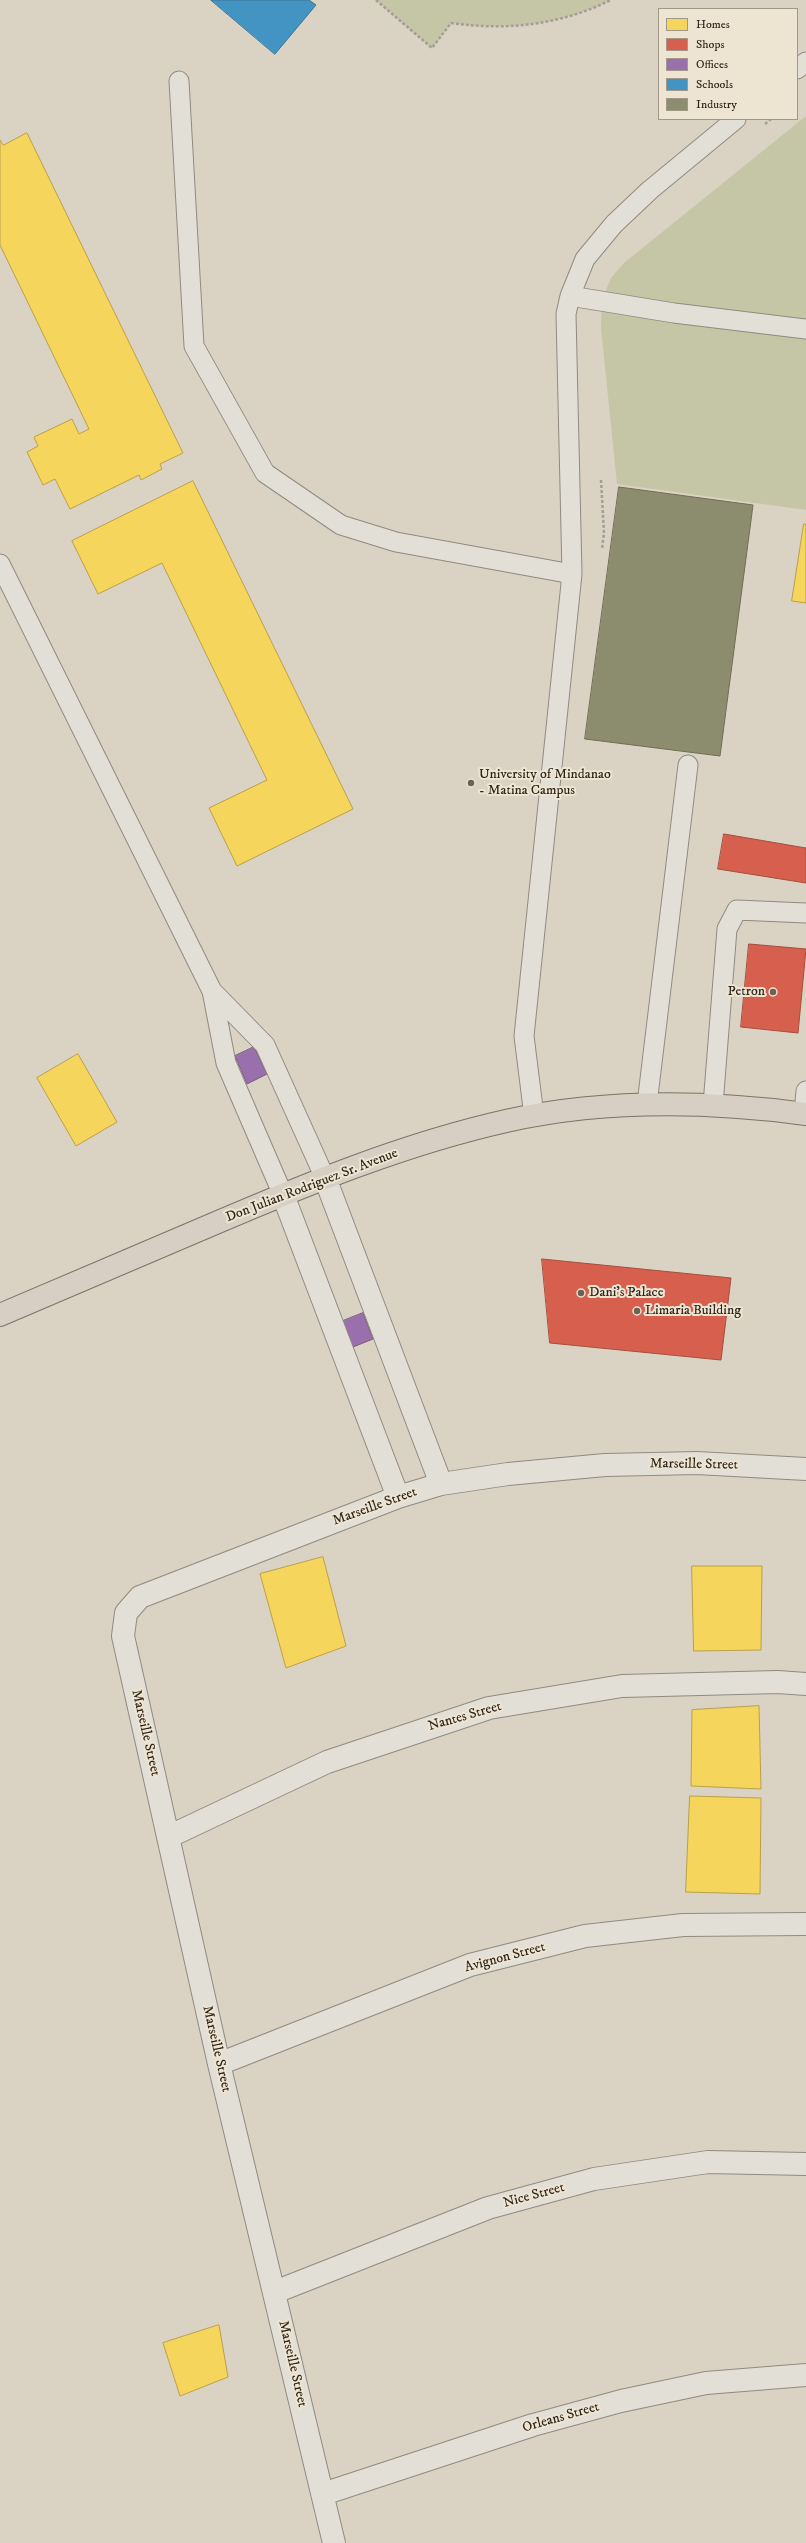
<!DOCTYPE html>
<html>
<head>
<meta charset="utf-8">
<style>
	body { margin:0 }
	#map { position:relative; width:806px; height:2543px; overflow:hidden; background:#dad2c3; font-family:"IM FELL DW Pica",serif }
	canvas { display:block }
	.legend { position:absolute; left:658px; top:8px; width:140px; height:112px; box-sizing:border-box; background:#ede4d2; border:1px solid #a19889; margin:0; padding:5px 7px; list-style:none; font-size:12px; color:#2f251c }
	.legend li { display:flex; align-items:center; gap:8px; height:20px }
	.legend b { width:20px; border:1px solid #a19889 }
</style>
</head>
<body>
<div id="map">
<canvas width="806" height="2543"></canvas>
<ul class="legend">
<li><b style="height:11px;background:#f6d55c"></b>Homes</li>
<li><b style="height:11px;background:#d6604d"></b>Shops</li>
<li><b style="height:11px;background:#9970ab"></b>Offices</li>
<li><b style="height:11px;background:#4393c3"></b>Schools</li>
<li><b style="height:11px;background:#8c8c6e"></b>Industry</li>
</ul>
</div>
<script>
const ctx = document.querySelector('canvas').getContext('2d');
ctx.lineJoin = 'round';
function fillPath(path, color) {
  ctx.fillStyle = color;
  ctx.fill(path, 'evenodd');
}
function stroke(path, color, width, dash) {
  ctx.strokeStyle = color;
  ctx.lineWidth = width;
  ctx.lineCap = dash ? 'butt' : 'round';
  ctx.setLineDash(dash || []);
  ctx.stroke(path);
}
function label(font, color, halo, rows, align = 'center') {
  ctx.font = font + ' "IM FELL DW Pica",serif';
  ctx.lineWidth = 4;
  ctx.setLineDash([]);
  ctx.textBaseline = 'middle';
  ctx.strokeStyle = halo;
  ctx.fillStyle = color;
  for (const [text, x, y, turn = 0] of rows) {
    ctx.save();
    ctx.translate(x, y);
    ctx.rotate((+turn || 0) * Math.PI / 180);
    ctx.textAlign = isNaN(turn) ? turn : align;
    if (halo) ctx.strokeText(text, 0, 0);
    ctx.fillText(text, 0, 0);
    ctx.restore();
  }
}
const green = new Path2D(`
	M 376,0 L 611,0 C 560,25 507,30 451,23 L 432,48 Z
	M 806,116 L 806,510 L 617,484 L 601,328 L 602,300 L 611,278 L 624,263 Z`);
const homes = new Path2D(`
	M 27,133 L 183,453 L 160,464 L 162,469 L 141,480 L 139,475 L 70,509 L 55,479 L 43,485 L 27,452 L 38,446 L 34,437 L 72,419 L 79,434 L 89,429 L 0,245 L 0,140 L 3,145 Z
	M 193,481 L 353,809 L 237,866 L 209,808 L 267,780 L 162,563 L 98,594 L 72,541 Z
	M 804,524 L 806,524 L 806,603 L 792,601 Z
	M 78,1054 L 117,1122 L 76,1146 L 37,1078 Z
	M 323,1557 L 346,1646 L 286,1668 L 260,1574 Z
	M 692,1566 L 762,1566 L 761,1650 L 694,1651 Z
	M 759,1706 L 761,1789 L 691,1786 L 692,1710 Z
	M 690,1796 L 761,1798 L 760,1894 L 686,1892 Z
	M 219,2325 L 228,2377 L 180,2396 L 163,2343 Z`);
const shops = new Path2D(`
	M 724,834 L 806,848 L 806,883 L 718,869 Z
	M 749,944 L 806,949 L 798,1033 L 741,1027 Z
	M 542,1259 L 731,1278 L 721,1360 L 550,1343 Z`);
const offices = new Path2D(`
	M 254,1047 L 267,1074 L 247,1084 L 235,1056 Z
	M 363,1313 L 373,1339 L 353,1347 L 343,1321 Z`);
const schools = new Path2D(`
	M 211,0 L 309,0 L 316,5 L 275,54 Z`);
const industry = new Path2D(`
	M 619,487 L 753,505 L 720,756 L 585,739 Z`);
const path = new Path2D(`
	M 376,0 L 432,48 L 451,23 C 507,31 560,25 611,0
	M 765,124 L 771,119
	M 601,480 L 604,533 L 602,549`);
const lane = new Path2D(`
	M 797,69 L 806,62
	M 179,81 L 194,346 L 265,473 L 341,525 L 396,542 L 572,574
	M 570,296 L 674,313 L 806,329
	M 0,564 L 212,991 L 226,1063 L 283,1195
	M 212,991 L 265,1045 L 325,1178
	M 647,1104 L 688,765
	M 713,1105 L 727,929 L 737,910 L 806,913
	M 804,1113 L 806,1091
	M 534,1116 L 524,1036 L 572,574 L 566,314 L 570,296 L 585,259 L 614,224 L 650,190 L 736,119`);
const street = new Path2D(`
	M 325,1178 L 441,1484
	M 283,1195 L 398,1497
	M 168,1837 L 327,1762 L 489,1708 L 622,1686 L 778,1682 L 806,1684
	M 219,2064 L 470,1965 L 585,1936 L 683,1925 L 806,1924
	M 275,2292 L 488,2208 L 594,2179 L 708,2162 L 806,2164
	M 323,2494 L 533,2425 L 621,2401 L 706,2383 L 806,2375
	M 334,2543 L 219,2064 L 123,1636 L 126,1613 L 140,1597 L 398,1497 L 441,1484 L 508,1474 L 605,1465 L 697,1463 L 806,1469`);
const primary = new Path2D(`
	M 0,1315 C 70,1285 141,1255 211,1225 C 307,1184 404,1144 506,1121 C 604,1099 708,1101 806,1114`);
const markers = [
	[471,783,4,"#6b6256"],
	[773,992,4,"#6b6256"],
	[581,1293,4,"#6b6256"],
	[637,1311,4,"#6b6256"]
];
const poiNames = [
	["University of Mindanao",479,775],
	["- Matina Campus",479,791],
	["Petron",765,992,"right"],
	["Dani's Palace",589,1293],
	["Limaria Building",645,1311]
];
const streetNames = [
	["Don Julian Rodriguez Sr. Avenue",312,1186,-21],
	["Marseille Street",694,1465,1],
	["Marseille Street",375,1507,-20],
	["Nantes Street",465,1717,-16],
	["Marseille Street",145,1733,77],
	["Avignon Street",505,1958,-15],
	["Marseille Street",216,2049,77],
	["Nice Street",534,2196,-15],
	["Marseille Street",292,2364,77],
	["Orleans Street",561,2418,-16]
];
fillPath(green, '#c5c6a6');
fillPath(homes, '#f6d55c');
stroke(homes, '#baa049', 1);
fillPath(shops, '#d6604d');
stroke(shops, '#a44e3e', 1);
fillPath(offices, '#9970ab');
stroke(offices, '#795a80', 1);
fillPath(schools, '#4393c3');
stroke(schools, '#3d7291', 1);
fillPath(industry, '#8c8c6e');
stroke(industry, '#706d55', 1);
stroke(lane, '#908a82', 21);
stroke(street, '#908a82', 24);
stroke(primary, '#79736a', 24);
stroke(path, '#a39f98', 2.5, [3, 2]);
stroke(lane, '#e2dfd7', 19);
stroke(street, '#e2dfd7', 22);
stroke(primary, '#d7cfc3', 22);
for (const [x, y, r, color] of markers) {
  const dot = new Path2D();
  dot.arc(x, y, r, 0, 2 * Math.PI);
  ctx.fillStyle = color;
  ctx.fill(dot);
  stroke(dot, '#ede4d2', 1.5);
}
label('14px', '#2f251c', '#ede4d2', poiNames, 'left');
label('14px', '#2f251c', '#ede4d2', streetNames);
</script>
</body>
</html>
